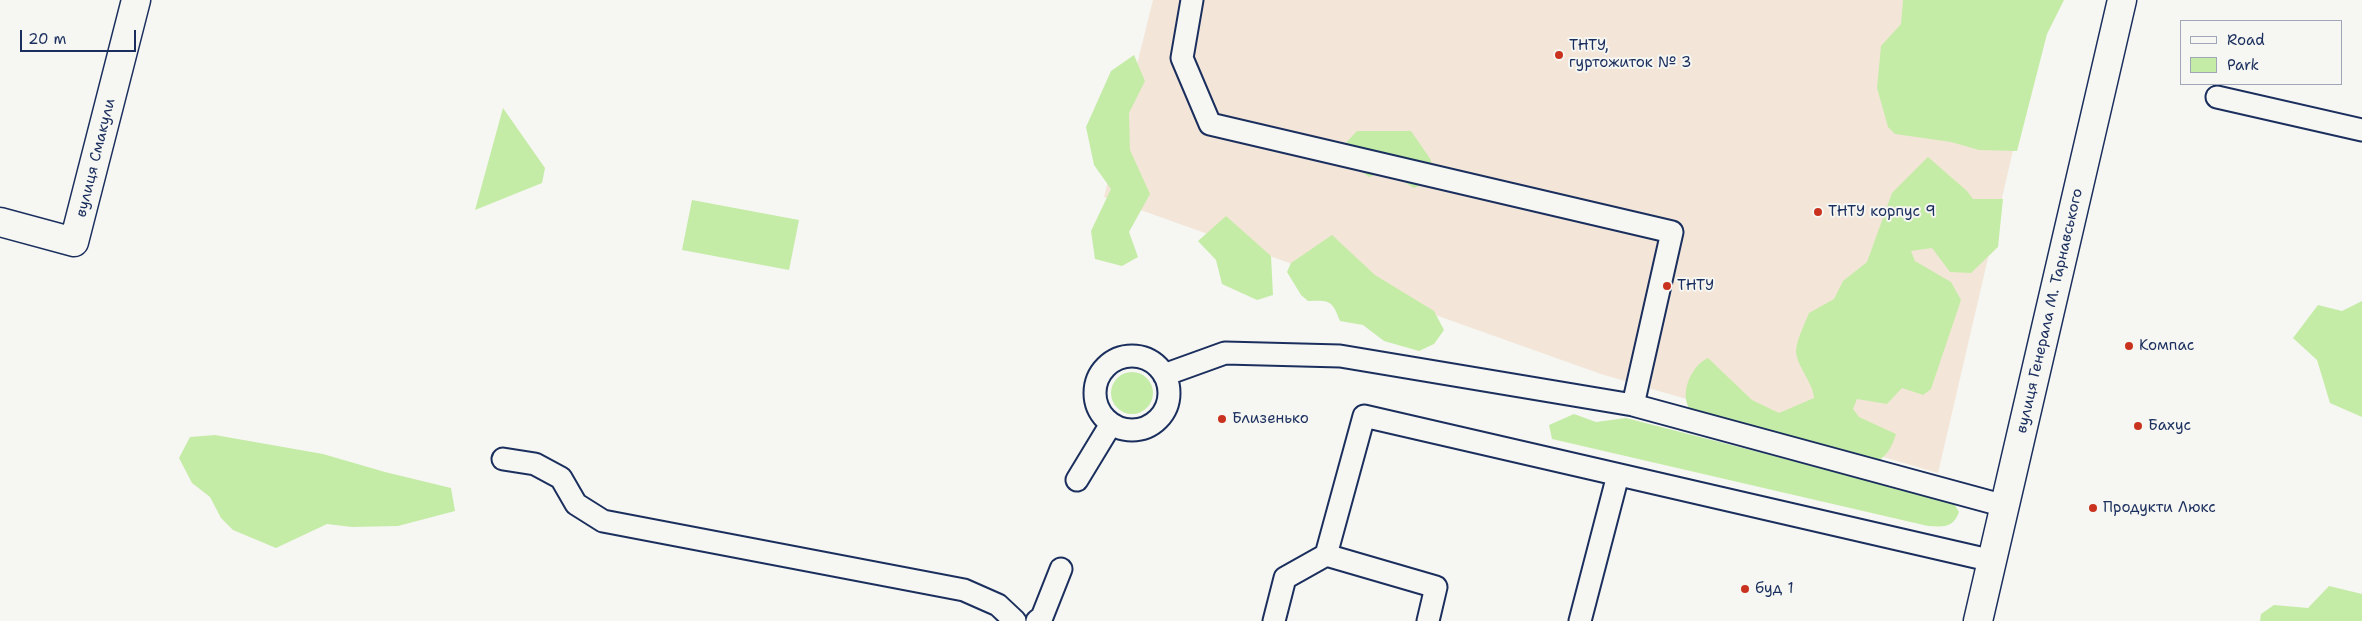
<!DOCTYPE html>
<html>
<head>
<meta charset="utf-8">
<style>
	body { margin:0 }
	#map { position:relative; width:2362px; height:621px; overflow:hidden; background:#f6f6f2; font-family:"Shantell Sans",sans-serif }
	canvas { display:block }
	.legend { position:absolute; left:2180px; top:20px; width:162px; height:65px; box-sizing:border-box; background:#f6f6f2; border:1px solid #9ea6b7; margin:0; padding:6px 9px; list-style:none; font-size:15px; color:#1b2f5e }
	.legend li { display:flex; align-items:center; gap:10px; height:25px }
	.legend b { width:25px; border:1px solid #9ea6b7 }
	.scale { position:absolute; left:20px; top:30px; width:116px; height:22px; box-sizing:border-box; border:2px solid #1b2f5e; border-top:0; padding-left:6px; font-size:15px; line-height:18px; white-space:nowrap; color:#1b2f5e; -webkit-text-stroke:4px #f6f6f2; paint-order:stroke }
</style>
</head>
<body>
<div id="map">
<canvas width="2362" height="621"></canvas>
<ul class="legend">
<li><b style="height:6px;background:#f6f6f2"></b>Road</li>
<li><b style="height:14px;background:#c5eca7"></b>Park</li>
</ul>
<div class="scale">20 m</div>
</div>
<script>
const ctx = document.querySelector('canvas').getContext('2d');
ctx.lineJoin = 'round';
function fillPath(path, color) {
  ctx.fillStyle = color;
  ctx.fill(path, 'evenodd');
}
function stroke(path, color, width, dash) {
  ctx.strokeStyle = color;
  ctx.lineWidth = width;
  ctx.lineCap = dash ? 'butt' : 'round';
  ctx.setLineDash(dash || []);
  ctx.stroke(path);
}
function label(font, color, halo, rows, align = 'center') {
  ctx.font = font + ' "Shantell Sans",sans-serif';
  ctx.lineWidth = 4;
  ctx.setLineDash([]);
  ctx.textBaseline = 'middle';
  ctx.strokeStyle = halo;
  ctx.fillStyle = color;
  for (const [text, x, y, turn = 0] of rows) {
    ctx.save();
    ctx.translate(x, y);
    ctx.rotate((+turn || 0) * Math.PI / 180);
    ctx.textAlign = isNaN(turn) ? turn : align;
    if (halo) ctx.strokeText(text, 0, 0);
    ctx.fillText(text, 0, 0);
    ctx.restore();
  }
}
const built = new Path2D(`
	M 1153,0 L 2048,0 L 1938,473 L 1601,374 L 1104,197 Z`);
const green = new Path2D(`
	M 1903,0 L 2064,0 L 2047,34 L 2017,151 L 1979,150 L 1951,142 L 1895,134 L 1888,127 L 1877,88 L 1881,46 L 1901,24 Z
	M 1134,55 L 1145,81 L 1129,113 L 1130,150 L 1150,194 L 1129,232 L 1138,257 L 1122,266 L 1095,259 L 1091,231 L 1111,189 L 1094,165 L 1086,127 L 1111,71 Z
	M 503,108 L 545,168 L 542,183 L 475,210 Z
	M 1357,131 L 1411,131 L 1431,160 L 1432,180 L 1414,188 L 1387,171 L 1369,177 L 1353,165 L 1343,146 Z
	M 1928,157 L 1967,191 L 1973,199 L 2003,199 L 1998,247 L 1971,273 L 1950,272 L 1932,248 L 1911,251 L 1915,261 L 1951,282 L 1961,300 L 1931,389 L 1923,395 L 1902,388 L 1887,404 L 1857,399 L 1853,409 L 1859,417 L 1896,434 C 1892,448 1885,459 1871,465 L 1693,413 C 1677,398 1690,366 1708,358 L 1752,400 L 1779,413 L 1814,398 C 1813,382 1796,366 1796,350 C 1797,339 1805,323 1809,313 L 1834,299 L 1843,281 L 1867,262 L 1892,193 Z
	M 692,200 L 799,220 L 789,270 L 682,250 Z
	M 1226,216 L 1271,256 L 1273,295 L 1257,300 L 1222,284 L 1216,260 L 1198,241 Z
	M 1332,235 L 1375,275 L 1434,311 L 1444,330 L 1434,344 L 1419,351 L 1384,341 L 1363,325 L 1340,321 C 1332,300 1330,300 1308,301 L 1301,295 L 1287,272 L 1291,263 Z
	M 2362,301 L 2362,417 L 2330,403 L 2317,360 L 2293,338 L 2318,305 L 2342,311 Z
	M1111 393a21 21 0 1 1 42 0a21 21 0 1 1-42 0Z
	M 1574,414 L 1596,422 L 1626,418 L 1953,502 L 1959,512 C 1953,528 1944,527 1928,526 L 1552,439 L 1549,425 Z
	M 215,435 L 323,454 L 385,472 L 451,488 L 455,511 L 398,526 L 352,527 L 327,524 L 276,548 L 233,530 L 221,518 L 210,497 L 192,483 L 179,458 L 190,437 Z
	M 2329,586 L 2362,594 L 2362,621 L 2260,621 L 2261,614 L 2274,605 L 2308,608 Z`);
const service = new Path2D(`
	M 1192,0 L 1182,58 L 1210,124 L 1672,232 L 1633,405
	M 2217,97 L 2362,130
	M1095 393a37 37 0 1 1 74 0a37 37 0 1 1-74 0Z
	M 1164,375 L 1225,353 L 1340,356 L 1633,405 L 2005,506
	M 503,459 L 535,464 L 561,478 L 576,504 L 603,521 L 964,590 L 998,605 L 1015,621
	M 1077,480 L 1111,424
	M 1326,555 L 1436,587 L 1428,621
	M 1037,621 L 1042,617 L 1061,569
	M 1274,621 L 1285,578 L 1326,555 L 1364,416 L 1993,561
	M 1580,621 L 1618,475`);
const minor = new Path2D(`
	M 0,222 L 74,242 L 136,0`);
const secondary = new Path2D(`
	M 1978,621 L 2122,0`);
const markers = [
	[1559,55,5,"#c8321e"],
	[1818,212,5,"#c8321e"],
	[1667,286,5,"#c8321e"],
	[2129,346,5,"#c8321e"],
	[1222,419,5,"#c8321e"],
	[2138,426,5,"#c8321e"],
	[2093,508,5,"#c8321e"],
	[1745,589,5,"#c8321e"]
];
const poiNames = [
	["ТНТУ,",1569,46],
	["гуртожиток № 3",1569,63],
	["ТНТУ корпус 9",1828,212],
	["ТНТУ",1677,286],
	["Компас",2139,346],
	["Близенько",1232,419],
	["Бахус",2148,426],
	["Продукти Люкс",2103,508],
	["буд 1",1755,589]
];
const streetNames = [
	["вулиця Смакули",96,158,-76],
	["вулиця Генерала М. Тарнавського",2050,311,-77]
];
fillPath(built, '#f3e6d8');
fillPath(green, '#c5eca7');
stroke(service, '#1b2f5e', 25);
stroke(minor, '#1b2f5e', 31);
stroke(secondary, '#1b2f5e', 31);
stroke(service, '#f6f6f2', 21);
stroke(minor, '#f6f6f2', 28);
stroke(secondary, '#f6f6f2', 28);
for (const [x, y, r, color] of markers) {
  const dot = new Path2D();
  dot.arc(x, y, r, 0, 2 * Math.PI);
  ctx.fillStyle = color;
  ctx.fill(dot);
  stroke(dot, '#f6f6f2', 2);
}
label('15px', '#1b2f5e', '#f6f6f2', poiNames, 'left');
label('15px', '#1b2f5e', '#f6f6f2', streetNames);
</script>
</body>
</html>
